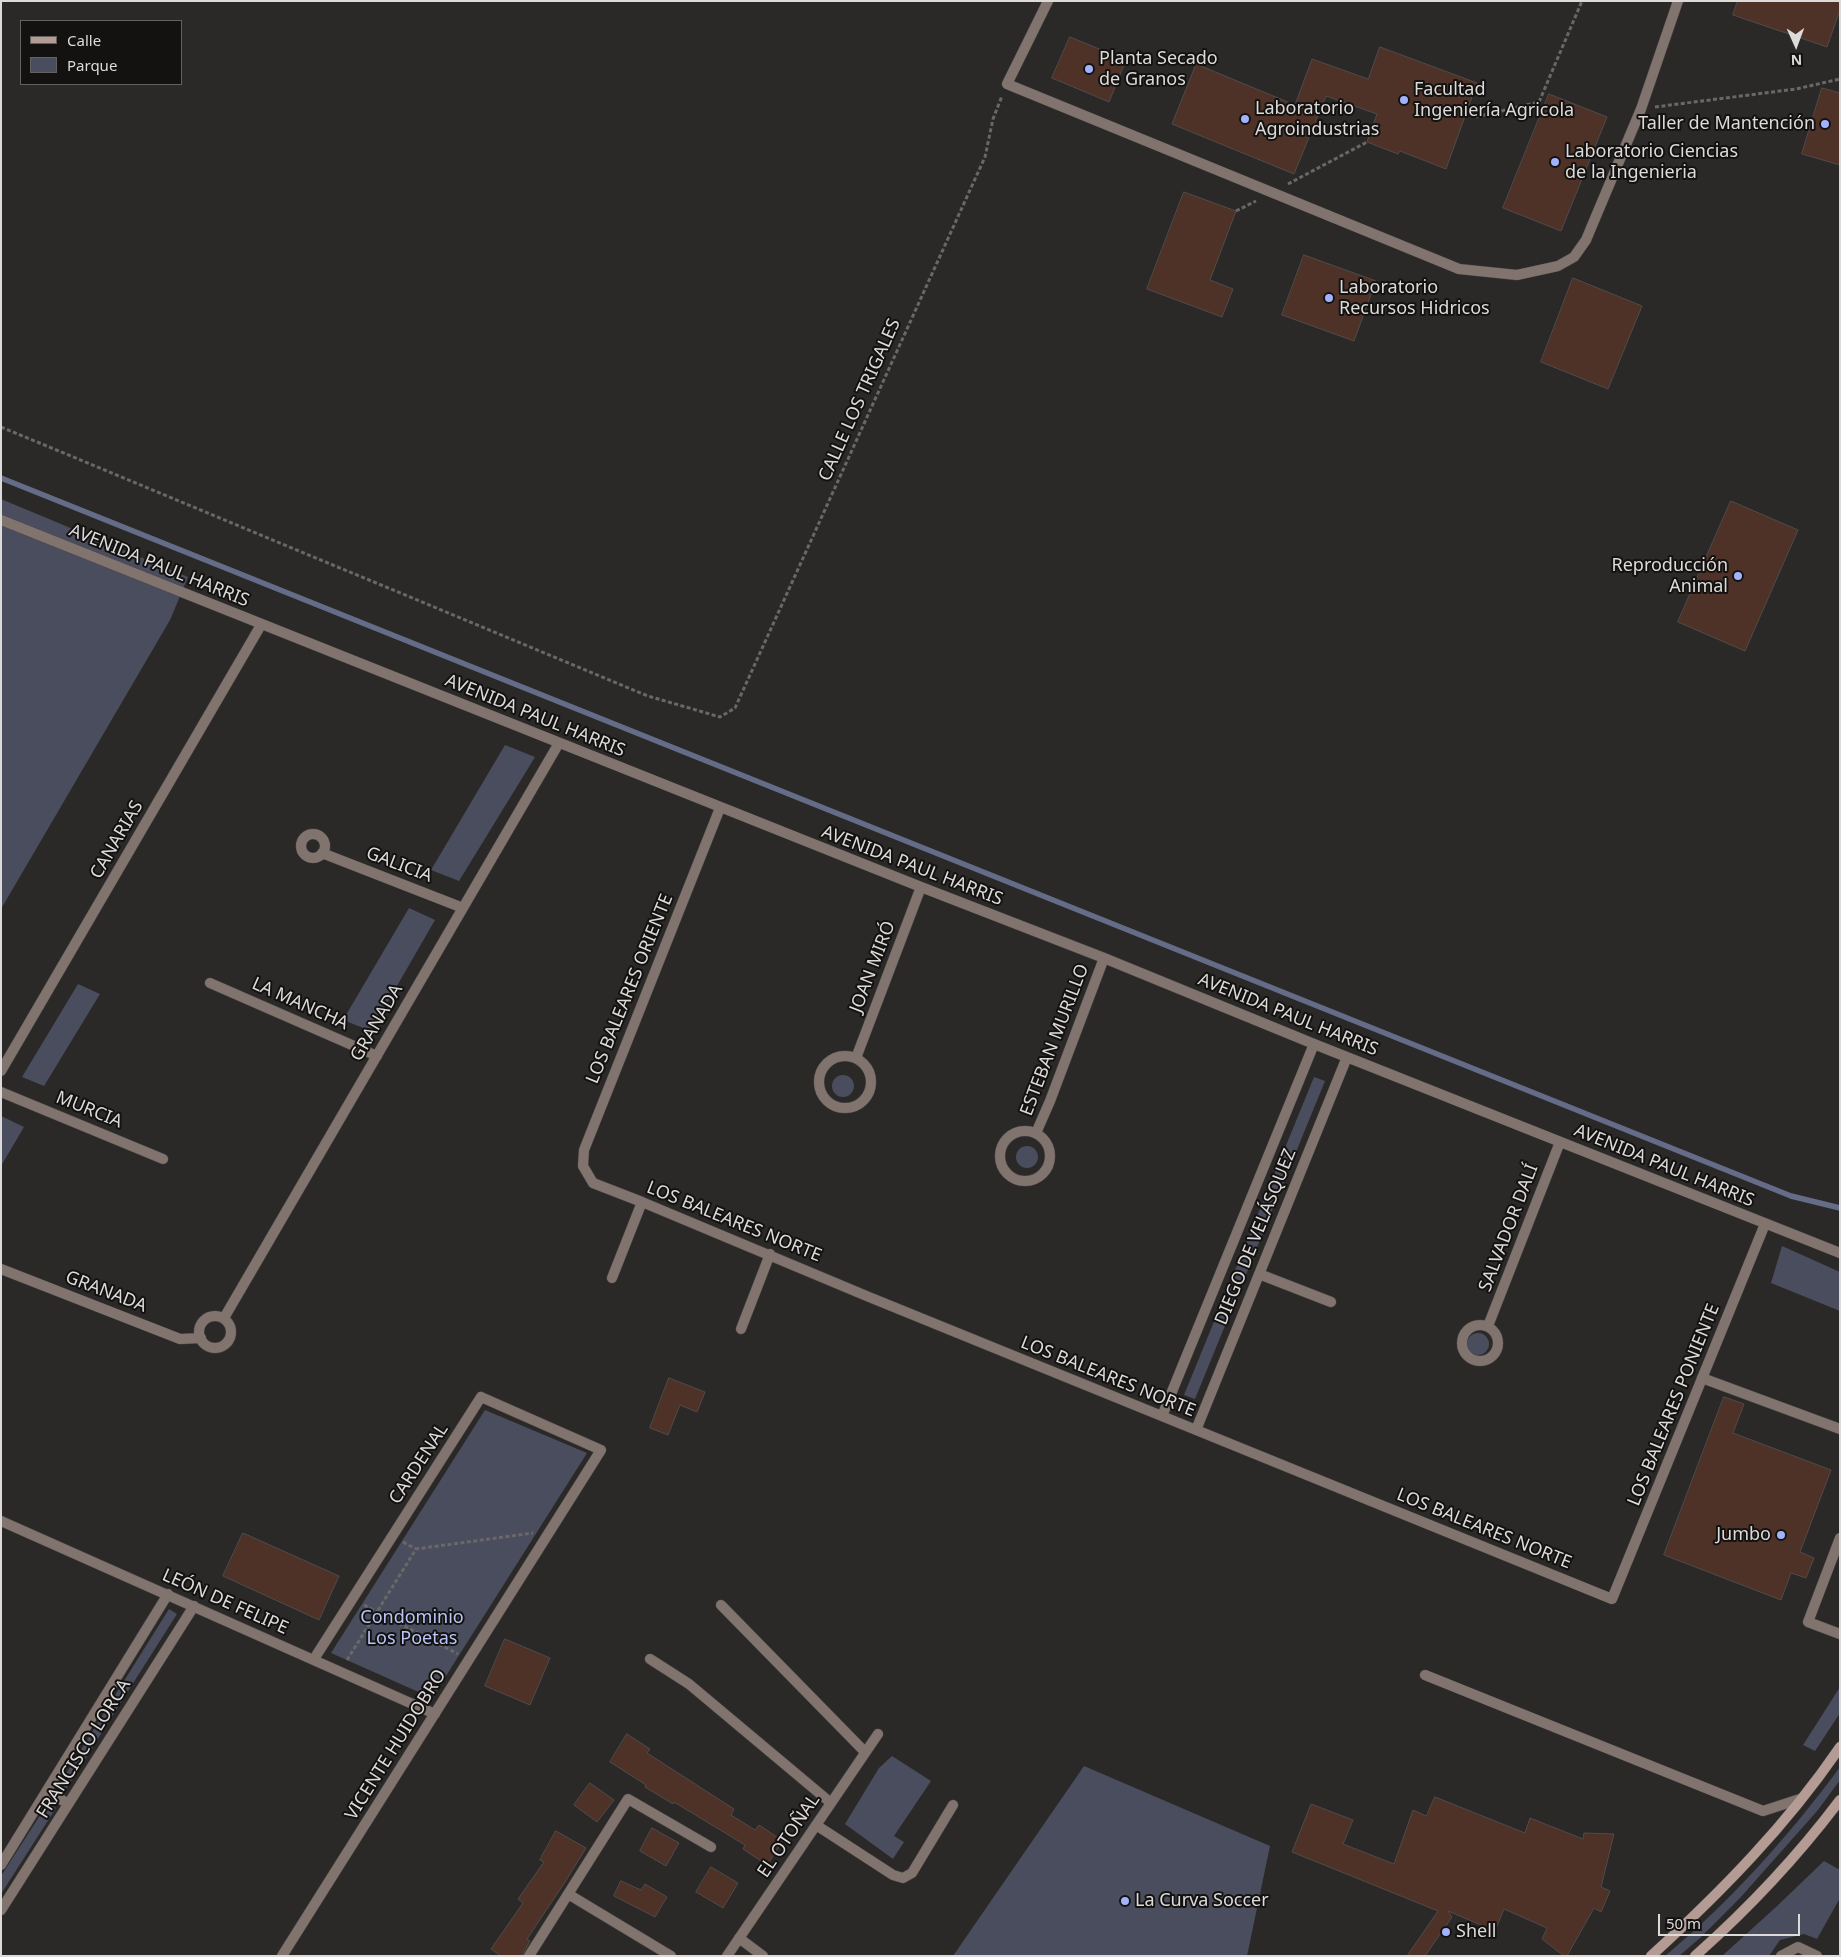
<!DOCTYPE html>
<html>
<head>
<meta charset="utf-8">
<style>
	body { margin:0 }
	#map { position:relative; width:1841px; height:1957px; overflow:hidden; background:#2b2928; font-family:"Noto Sans",sans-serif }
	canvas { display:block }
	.frame { position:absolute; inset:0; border:2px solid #dddbda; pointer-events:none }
	.legend { position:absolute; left:20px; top:20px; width:162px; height:65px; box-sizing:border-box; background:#131211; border:1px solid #646261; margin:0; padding:6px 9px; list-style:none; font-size:15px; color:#dddbda }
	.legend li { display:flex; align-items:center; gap:10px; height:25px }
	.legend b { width:25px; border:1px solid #646261 }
	.north { position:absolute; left:1771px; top:20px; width:50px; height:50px; -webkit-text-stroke:4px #131211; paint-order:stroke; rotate:178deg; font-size:14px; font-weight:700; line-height:20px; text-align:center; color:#dddbda }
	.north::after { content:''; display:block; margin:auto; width:18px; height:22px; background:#dddbda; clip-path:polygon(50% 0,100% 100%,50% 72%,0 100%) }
	.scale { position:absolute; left:1658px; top:1914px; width:142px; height:22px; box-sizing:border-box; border:2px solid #dddbda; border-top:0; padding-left:6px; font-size:15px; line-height:18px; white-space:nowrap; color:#dddbda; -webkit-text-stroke:4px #131211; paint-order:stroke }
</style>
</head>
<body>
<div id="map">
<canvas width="1841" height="1957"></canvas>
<div class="frame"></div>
<ul class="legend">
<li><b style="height:6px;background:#b49c94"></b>Calle</li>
<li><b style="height:14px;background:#494d5e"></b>Parque</li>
</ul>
<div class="north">N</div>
<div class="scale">50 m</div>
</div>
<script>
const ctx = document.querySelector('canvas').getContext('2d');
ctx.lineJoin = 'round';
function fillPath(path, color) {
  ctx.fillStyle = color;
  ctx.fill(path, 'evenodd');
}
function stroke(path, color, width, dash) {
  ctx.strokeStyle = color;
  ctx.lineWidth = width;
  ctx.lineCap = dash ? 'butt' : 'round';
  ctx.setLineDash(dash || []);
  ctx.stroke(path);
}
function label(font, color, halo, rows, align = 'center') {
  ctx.font = font + ' "Noto Sans",sans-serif';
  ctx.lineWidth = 4;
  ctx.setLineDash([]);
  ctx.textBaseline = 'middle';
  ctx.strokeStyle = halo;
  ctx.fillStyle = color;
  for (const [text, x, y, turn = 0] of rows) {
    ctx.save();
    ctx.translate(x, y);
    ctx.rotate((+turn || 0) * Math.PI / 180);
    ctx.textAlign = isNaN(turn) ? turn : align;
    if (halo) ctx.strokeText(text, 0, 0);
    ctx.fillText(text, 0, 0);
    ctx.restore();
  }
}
const green = new Path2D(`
	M 1,499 L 188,577 L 170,620 L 1,909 Z
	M 505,745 L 535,757 L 459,881 L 431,870 Z
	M 409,908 L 435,920 L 371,1031 L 343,1020 Z
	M 78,984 L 100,994 L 44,1086 L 22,1077 Z
	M832 1086a11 11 0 1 1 22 0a11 11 0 1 1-22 0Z
	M 1314,1077 L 1325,1081 L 1195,1399 L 1184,1395 Z
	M 1,1116 L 24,1127 L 1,1166 Z
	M1016 1157a11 11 0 1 1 22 0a11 11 0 1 1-22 0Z
	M 1782,1246 L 1840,1272 L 1840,1311 L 1771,1283 Z
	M1467 1344a11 11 0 1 1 22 0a11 11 0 1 1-22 0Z
	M 485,1410 L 587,1453 L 432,1698 L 331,1653 Z
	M 169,1609 L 177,1614 L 64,1792 L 57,1788 Z
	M 1840,1687 L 1840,1713 L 1815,1751 L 1803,1745 Z
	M 892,1756 L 931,1781 L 894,1836 L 904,1842 L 893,1859 L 845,1824 L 879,1768 Z
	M 1084,1766 L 1270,1846 L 1247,1956 L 953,1956 Z
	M 1840,1767 L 1840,1780 L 1818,1810 L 1740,1898 L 1700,1938 L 1679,1956 L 1665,1956 C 1731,1901 1789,1836 1840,1767 Z
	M 48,1803 L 56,1808 L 1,1894 L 1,1876 Z
	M 1824,1861 L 1840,1870 L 1840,1898 L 1817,1939 L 1804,1934 L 1780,1940 L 1769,1956 L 1722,1956 L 1776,1907 Z`);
const stream = new Path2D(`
	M 1,478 L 1791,1196 L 1840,1208`);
const building = new Path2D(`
	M 1738,1 L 1840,1 L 1840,10 L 1827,47 L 1733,15 Z
	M 1070,37 L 1126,60 L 1109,102 L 1052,78 Z
	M 1380,47 L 1477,83 L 1446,169 L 1400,151 L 1398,154 L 1367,142 L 1377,114 L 1326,96 L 1294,174 L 1172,124 L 1196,64 L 1295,105 L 1312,59 L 1368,79 Z
	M 1822,88 L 1840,93 L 1840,165 L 1802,154 Z
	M 1549,94 L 1607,117 L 1561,231 L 1503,208 Z
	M 1184,192 L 1236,211 L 1210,280 L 1233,289 L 1222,317 L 1147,289 Z
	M 1304,255 L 1376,281 L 1354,341 L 1282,315 Z
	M 1573,278 L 1642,306 L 1608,389 L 1541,362 Z
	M 1731,501 L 1798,530 L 1745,651 L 1678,622 Z
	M 669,1378 L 705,1392 L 697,1412 L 680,1405 L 668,1435 L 650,1428 Z
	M 1724,1397 L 1744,1404 L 1733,1433 L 1831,1470 L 1800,1552 L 1814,1558 L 1806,1578 L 1791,1573 L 1781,1600 L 1664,1555 Z
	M 243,1533 L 339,1576 L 319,1620 L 223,1576 Z
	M 505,1639 L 550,1658 L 530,1705 L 485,1686 Z
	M 627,1734 L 650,1749 L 647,1753 L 734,1809 L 731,1815 L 755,1830 L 759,1825 L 783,1841 L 767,1865 L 743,1849 L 745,1845 L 674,1802 L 673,1804 L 645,1787 L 646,1785 L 610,1762 Z
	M 590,1783 L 614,1800 L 597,1822 L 574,1805 Z
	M 1435,1797 L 1525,1833 L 1530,1818 L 1583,1839 L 1584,1833 L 1614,1834 L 1601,1887 L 1610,1891 L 1601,1912 L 1594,1908 L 1567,1956 L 1564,1956 L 1542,1939 L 1547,1928 L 1504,1909 L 1495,1931 L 1448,1911 L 1452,1917 L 1425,1956 L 1407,1956 L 1438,1911 L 1292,1852 L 1311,1804 L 1353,1820 L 1343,1844 L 1394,1864 L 1413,1810 L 1426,1816 Z
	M 652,1828 L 679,1843 L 666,1866 L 640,1851 Z
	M 556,1831 L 586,1848 L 565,1882 L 527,1939 L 530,1941 L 522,1956 L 501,1956 L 491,1949 L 523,1903 L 518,1899 L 544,1862 L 540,1860 Z
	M 711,1867 L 738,1883 L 723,1908 L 696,1892 Z
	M 621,1881 L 641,1890 L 645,1884 L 667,1897 L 655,1917 L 614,1896 Z`);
const path = new Path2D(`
	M 1655,107 L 1796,89 L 1840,79
	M 1476,117 L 1539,102 L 1582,1
	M 1288,184 L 1367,142
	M 1236,211 L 1256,201
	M 1,427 L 648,696 L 720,717 L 735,708 L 985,157 L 993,119 L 1002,96
	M 403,1542 L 416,1549
	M 364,1605 L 458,1654
	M 347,1660 L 416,1549 L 533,1533`);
const lane = new Path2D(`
	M 1048,1 L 1007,84 L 1459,269 L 1517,275 L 1558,266 L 1574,257 L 1586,240 L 1641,109 L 1678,1
	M 1702,1378 L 1840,1429
	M 1840,1538 L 1808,1622 L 1840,1634
	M 1425,1675 L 1763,1811 L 1800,1799`);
const street = new Path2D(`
	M 1,520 L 921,887 L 1104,958 L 1314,1044 L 1840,1253
	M 720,808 L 584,1150 L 583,1166 L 593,1183 L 642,1202 L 869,1297 L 1612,1599 L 1765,1224
	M301 846a12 12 0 1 1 24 0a12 12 0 1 1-24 0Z
	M 322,853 L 463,908
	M 210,983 L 377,1056
	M819 1082a26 26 0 1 1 52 0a26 26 0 1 1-52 0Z
	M 856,1058 L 921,887
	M 1,1071 L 261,625
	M 1,1092 L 163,1159
	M1000 1156a25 25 0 1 1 50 0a25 25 0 1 1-50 0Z
	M 1036,1133 L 1050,1101 L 1104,958
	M 1,1269 L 180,1339 L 201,1338
	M 1259,1274 L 1331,1302
	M 612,1278 L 642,1202
	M199 1332a16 16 0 1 1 32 0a16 16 0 1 1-32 0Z
	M 224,1318 L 559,743
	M1462 1343a18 18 0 1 1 36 0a18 18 0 1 1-36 0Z
	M 1488,1326 L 1560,1142
	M 741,1329 L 770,1254
	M 1162,1416 L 1314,1044
	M 1196,1430 L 1347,1057
	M 1,1521 L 435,1714
	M 721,1605 L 865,1752
	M 650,1659 L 689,1684 L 831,1803
	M 47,1790 L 68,1804
	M 816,1825 L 893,1875 L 903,1878 L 912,1873 L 953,1805
	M 1,1865 L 168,1594
	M 568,1894 L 671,1956
	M 1,1910 L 194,1606
	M 739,1938 L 763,1956
	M 282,1956 L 601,1450 L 481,1397 L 314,1659
	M 529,1956 L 628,1799 L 711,1847
	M 727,1956 L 878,1734
	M 1781,1956 L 1798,1947 L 1817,1956`);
const secondary = new Path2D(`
	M 1651,1956 C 1720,1893 1787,1825 1840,1747
	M 1695,1956 C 1748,1909 1797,1857 1840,1800`);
const markers = [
	[1089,69,5,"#a2b2fd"],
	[1404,100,5,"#a2b2fd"],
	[1245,119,5,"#a2b2fd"],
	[1825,124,5,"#a2b2fd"],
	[1555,162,5,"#a2b2fd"],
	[1329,298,5,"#a2b2fd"],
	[1738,576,5,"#a2b2fd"],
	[1781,1535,5,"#a2b2fd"],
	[1125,1901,5,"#a2b2fd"],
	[1446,1932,5,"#a2b2fd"]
];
const poiNames = [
	["Planta Secado",1099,59],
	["de Granos",1099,80],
	["Facultad",1414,90],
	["Ingeniería Agricola",1414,111],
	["Laboratorio",1255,109],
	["Agroindustrias",1255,130],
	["Taller de Mantención",1815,124,"right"],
	["Laboratorio Ciencias",1565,152],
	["de la Ingenieria",1565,173],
	["Laboratorio",1339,288],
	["Recursos Hidricos",1339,309],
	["Reproducción",1728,566,"right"],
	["Animal",1728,587,"right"],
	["Jumbo",1771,1535,"right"],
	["La Curva Soccer",1135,1901],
	["Shell",1456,1932]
];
const streetNames = [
	["CALLE LOS TRIGALES",860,400,-66],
	["AVENIDA PAUL HARRIS",159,566,22],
	["AVENIDA PAUL HARRIS",535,716,22],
	["CANARIAS",117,840,-60],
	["GALICIA",399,865,21],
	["AVENIDA PAUL HARRIS",912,866,21],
	["JOAN MIRÓ",873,967,-69],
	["LOS BALEARES ORIENTE",630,989,-68],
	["LA MANCHA",300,1004,24],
	["AVENIDA PAUL HARRIS",1288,1015,22],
	["GRANADA",377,1023,-60],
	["ESTEBAN MURILLO",1055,1040,-69],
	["MURCIA",89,1110,22],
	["AVENIDA PAUL HARRIS",1664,1166,22],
	["LOS BALEARES NORTE",734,1222,22],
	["SALVADOR DALÍ",1509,1228,-69],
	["DIEGO DE VELÁSQUEZ",1256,1237,-68],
	["GRANADA",106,1292,21],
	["LOS BALEARES NORTE",1108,1377,22],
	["LOS BALEARES PONIENTE",1674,1405,-68],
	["CARDENAL",419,1464,-57],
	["LOS BALEARES NORTE",1484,1529,22],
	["LEÓN DE FELIPE",225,1602,24],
	["VICENTE HUIDOBRO",396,1745,-58],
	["FRANCISCO LORCA",84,1749,-58],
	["EL OTOÑAL",789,1836,-56]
];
const parkNames = [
	["Condominio",412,1618],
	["Los Poetas",412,1639]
];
fillPath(green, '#494d5e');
stroke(stream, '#656c88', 5.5);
fillPath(building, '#4e3127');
stroke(building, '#4f4c4b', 1);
stroke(lane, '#474544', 11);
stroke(street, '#474544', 11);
stroke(secondary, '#474544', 11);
stroke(path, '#6a6867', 3, [4, 2.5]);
stroke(lane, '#81736d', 10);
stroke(street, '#81736d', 10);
stroke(secondary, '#b49c94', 10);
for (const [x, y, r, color] of markers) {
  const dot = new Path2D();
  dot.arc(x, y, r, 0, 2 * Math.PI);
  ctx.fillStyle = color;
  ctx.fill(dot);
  stroke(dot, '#131211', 2);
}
label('18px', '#dddbda', '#131211', poiNames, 'left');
label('18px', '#dddbda', '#131211', streetNames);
label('18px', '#b9c5f9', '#131211', parkNames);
</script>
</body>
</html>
